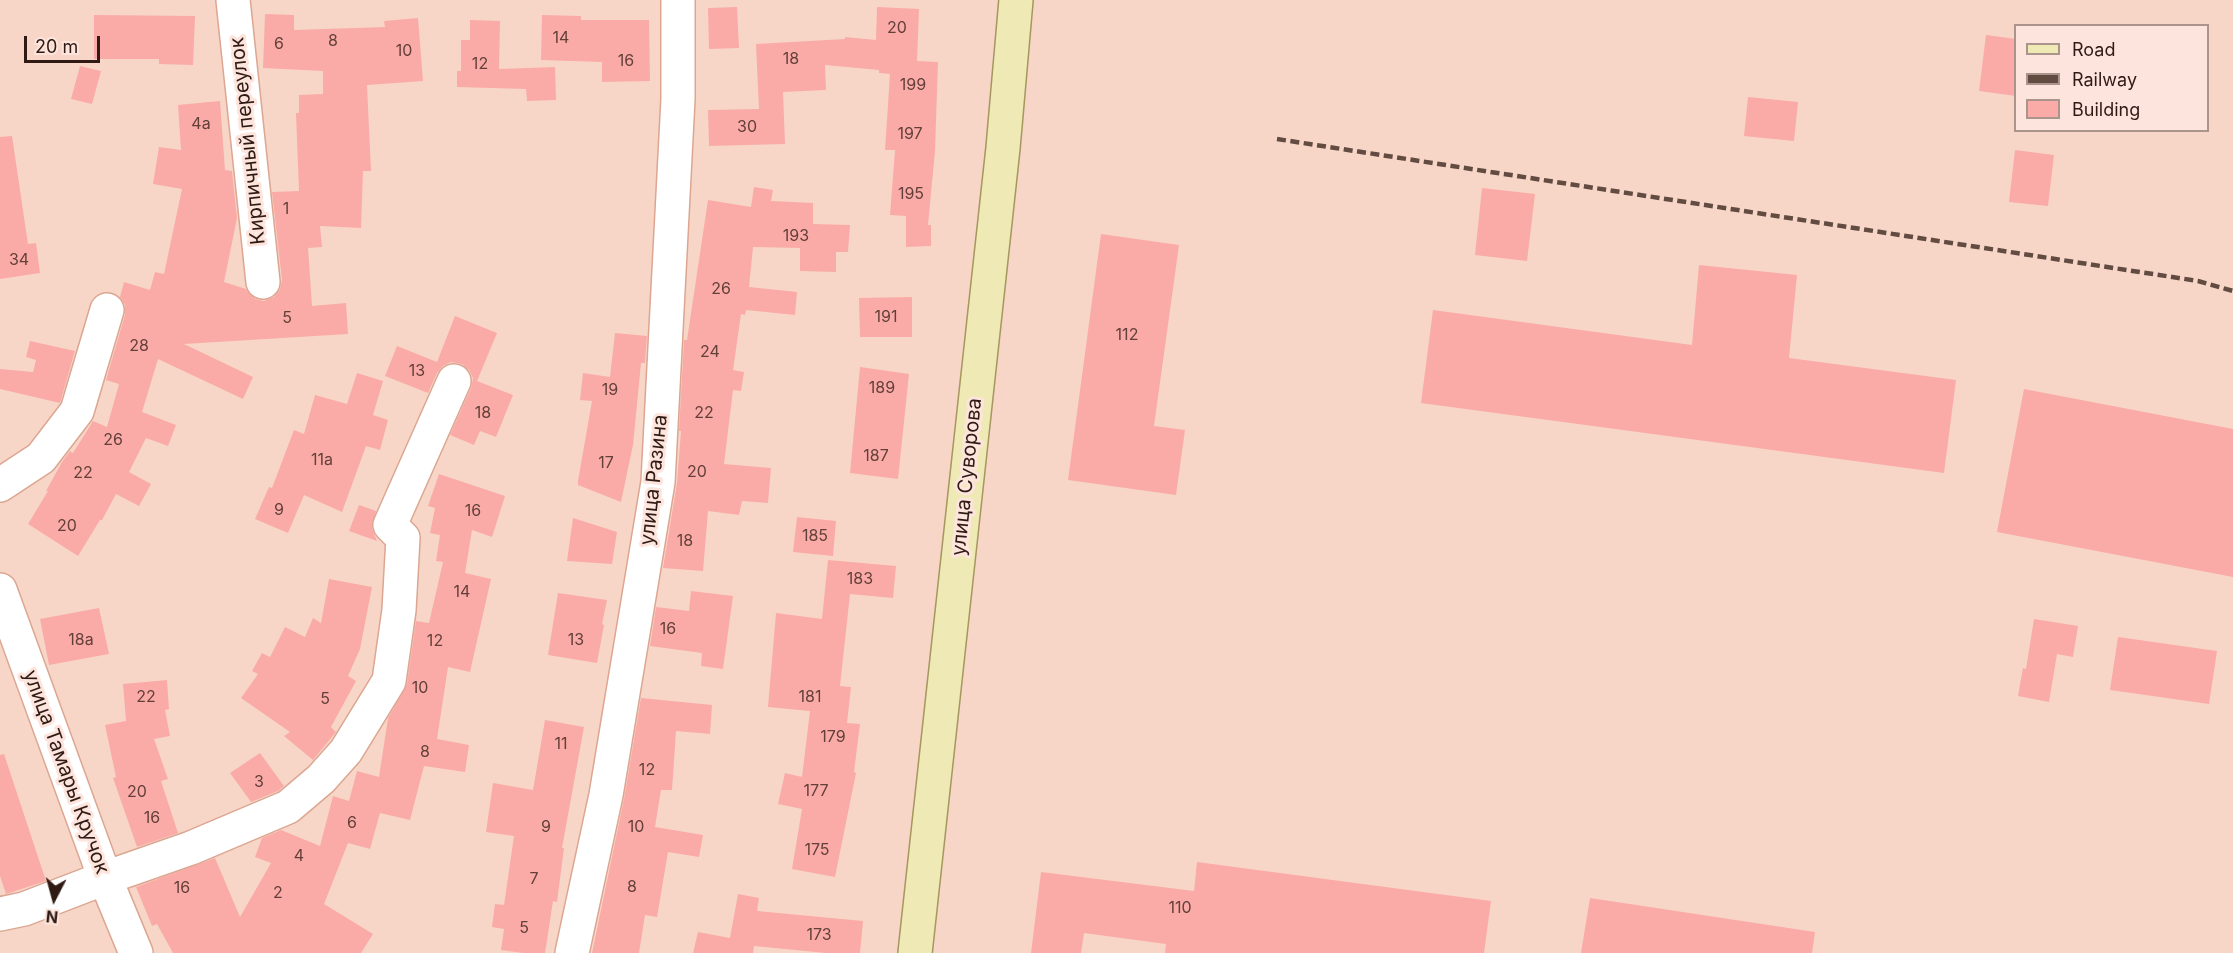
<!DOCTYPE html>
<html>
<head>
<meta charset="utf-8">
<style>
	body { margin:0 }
	#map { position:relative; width:2233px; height:953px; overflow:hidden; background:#f7d6c8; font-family:Inter,sans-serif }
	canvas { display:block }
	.legend { position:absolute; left:2014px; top:24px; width:195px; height:108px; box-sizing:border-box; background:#fde5dd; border:2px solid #ab948c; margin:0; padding:8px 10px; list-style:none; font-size:18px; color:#2f1b13 }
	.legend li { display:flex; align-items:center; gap:12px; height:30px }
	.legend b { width:30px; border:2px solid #ab948c }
	.north { position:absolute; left:24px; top:869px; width:60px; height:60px; -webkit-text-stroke:4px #fde5dd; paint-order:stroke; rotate:186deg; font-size:16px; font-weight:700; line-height:24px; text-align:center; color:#2f1b13 }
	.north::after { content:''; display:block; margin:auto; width:21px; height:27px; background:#2f1b13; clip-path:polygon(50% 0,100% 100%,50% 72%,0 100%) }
	.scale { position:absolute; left:24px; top:36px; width:76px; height:27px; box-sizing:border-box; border:3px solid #2f1b13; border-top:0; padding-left:8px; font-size:18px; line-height:21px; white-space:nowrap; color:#2f1b13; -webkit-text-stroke:4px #fde5dd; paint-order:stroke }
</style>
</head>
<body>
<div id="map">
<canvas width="2233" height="953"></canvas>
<ul class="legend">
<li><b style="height:8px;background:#efe9b6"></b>Road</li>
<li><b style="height:8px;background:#624b41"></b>Railway</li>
<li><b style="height:16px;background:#faaba7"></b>Building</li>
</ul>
<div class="north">N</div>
<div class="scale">20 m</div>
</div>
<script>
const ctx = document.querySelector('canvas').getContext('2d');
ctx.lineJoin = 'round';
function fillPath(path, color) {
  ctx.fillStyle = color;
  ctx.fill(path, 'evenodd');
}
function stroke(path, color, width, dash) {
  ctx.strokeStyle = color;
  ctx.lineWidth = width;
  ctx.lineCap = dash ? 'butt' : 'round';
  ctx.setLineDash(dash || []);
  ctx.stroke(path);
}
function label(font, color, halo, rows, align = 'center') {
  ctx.font = font + ' Inter,sans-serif';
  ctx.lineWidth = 6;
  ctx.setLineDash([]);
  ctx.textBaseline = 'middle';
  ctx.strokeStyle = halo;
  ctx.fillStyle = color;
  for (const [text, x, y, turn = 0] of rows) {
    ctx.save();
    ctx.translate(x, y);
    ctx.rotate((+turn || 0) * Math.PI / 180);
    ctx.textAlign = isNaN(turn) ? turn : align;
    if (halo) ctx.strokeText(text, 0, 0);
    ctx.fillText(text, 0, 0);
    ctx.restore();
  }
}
const building = new Path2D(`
	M 737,7 L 739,48 L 709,49 L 708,8 Z
	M 877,7 L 919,9 L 917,61 L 938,62 L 935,151 L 928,225 L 931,225 L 931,246 L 906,247 L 906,216 L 890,215 L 895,150 L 885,150 L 890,74 L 879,73 L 879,70 L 825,65 L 826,90 L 783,92 L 785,144 L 709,146 L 708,110 L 759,109 L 756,44 L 845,39 L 845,37 L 876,40 Z
	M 265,14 L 294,15 L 294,30 L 385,27 L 384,21 L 418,18 L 423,81 L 367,85 L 371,171 L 363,171 L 361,228 L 320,226 L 322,247 L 308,248 L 312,306 L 346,303 L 348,334 L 184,344 L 253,377 L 243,399 L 158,359 L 142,412 L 176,425 L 168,446 L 146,438 L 129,472 L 151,484 L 139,506 L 116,494 L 102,520 L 100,520 L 78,556 L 28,524 L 48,491 L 46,491 L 62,462 L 70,451 L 73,453 L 93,421 L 107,427 L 119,384 L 106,380 L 125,315 L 125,305 L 120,297 L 124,282 L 150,290 L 155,272 L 164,274 L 182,189 L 153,184 L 159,147 L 181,150 L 178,105 L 220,101 L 225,170 L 232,171 L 237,218 L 224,282 L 246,289 L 255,299 L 264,301 L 274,297 L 280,289 L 282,280 L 272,192 L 299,191 L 296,113 L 299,113 L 299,95 L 323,94 L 323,71 L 263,68 Z
	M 94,15 L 195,16 L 193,65 L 159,64 L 159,59 L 94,59 Z
	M 542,15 L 581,16 L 581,20 L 649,20 L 650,81 L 602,82 L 602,62 L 541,60 Z
	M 470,20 L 500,21 L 499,69 L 555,67 L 556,100 L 527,101 L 526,89 L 457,87 L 457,71 L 461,71 L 461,40 L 470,40 Z
	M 1986,35 L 2016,39 L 2016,96 L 1979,91 Z
	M 80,66 L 101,71 L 92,104 L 71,99 Z
	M 1748,97 L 1798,102 L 1794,141 L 1744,136 Z
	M 12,136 L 28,244 L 36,243 L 40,273 L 0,279 L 0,137 Z
	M 2015,150 L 2054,155 L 2048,206 L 2009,202 Z
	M 754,187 L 773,190 L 771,201 L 813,203 L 813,224 L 850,225 L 848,252 L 836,252 L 836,272 L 800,271 L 800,248 L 753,247 L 749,287 L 797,292 L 795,315 L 746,310 L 745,315 L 741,314 L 733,370 L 744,372 L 741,391 L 733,390 L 724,464 L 771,468 L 768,503 L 742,501 L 739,515 L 708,511 L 703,571 L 663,568 L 677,483 L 681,431 L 679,431 L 684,340 L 687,340 L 708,200 L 751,207 Z
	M 1482,188 L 1535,194 L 1527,261 L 1475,255 Z
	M 1101,234 L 1179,245 L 1154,426 L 1185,430 L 1176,495 L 1068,480 Z
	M 1699,265 L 1797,275 L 1789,358 L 1956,380 L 1944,473 L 1421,403 L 1433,310 L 1692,345 Z
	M 912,297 L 912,337 L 860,337 L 859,298 Z
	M 455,316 L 497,333 L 477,381 L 513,395 L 496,437 L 480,431 L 474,445 L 450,435 L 471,388 L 473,378 L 469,370 L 462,364 L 451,362 L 443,366 L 437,373 L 428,393 L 385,376 L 397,346 L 437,362 Z
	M 615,333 L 647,336 L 645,363 L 641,363 L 633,445 L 621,502 L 578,485 L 578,481 L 592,401 L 580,400 L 583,373 L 610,377 Z
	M 30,341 L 75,351 L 60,403 L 0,389 L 0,369 L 33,372 L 36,360 L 26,357 Z
	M 860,367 L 909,374 L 898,479 L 850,473 Z
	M 357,373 L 383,381 L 373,415 L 388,420 L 380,450 L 366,446 L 342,512 L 304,495 L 288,533 L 255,519 L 269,487 L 272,488 L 294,430 L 304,434 L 315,395 L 347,404 Z
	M 2024,389 L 2233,429 L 2233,577 L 1997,532 Z
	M 439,474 L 505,496 L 492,537 L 472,530 L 465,573 L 491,579 L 470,672 L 448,667 L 437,739 L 469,745 L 465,772 L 424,766 L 410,820 L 380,813 L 370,849 L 348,843 L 324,904 L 373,934 L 361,953 L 173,953 L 157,924 L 152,926 L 136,887 L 215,858 L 240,917 L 271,863 L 255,857 L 262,838 L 281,830 L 320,846 L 333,796 L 349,801 L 357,771 L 379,777 L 388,718 L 407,684 L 416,621 L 429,623 L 443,562 L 436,561 L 440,535 L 430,533 L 435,508 L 428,506 Z
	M 359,505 L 376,511 L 372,528 L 377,541 L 349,531 Z
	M 797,517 L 836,521 L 833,556 L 793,552 Z
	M 573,518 L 617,532 L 612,564 L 567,561 Z
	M 828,560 L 896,566 L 893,598 L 850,594 L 840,686 L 851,687 L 847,723 L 860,724 L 854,772 L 856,773 L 835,877 L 792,869 L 802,809 L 778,804 L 785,773 L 802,777 L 810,711 L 768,707 L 776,613 L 822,619 Z
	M 329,579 L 372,587 L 360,649 L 348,676 L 356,681 L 331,727 L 336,732 L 313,760 L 284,736 L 290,732 L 241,698 L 258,674 L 252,671 L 262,653 L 270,657 L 285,627 L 305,637 L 313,618 L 321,623 Z
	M 691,591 L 733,596 L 723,669 L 701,666 L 702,653 L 650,646 L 656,607 L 689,611 Z
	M 558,593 L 607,600 L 602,624 L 604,625 L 597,663 L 548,655 Z
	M 99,608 L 109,654 L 49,665 L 40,619 Z
	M 2034,619 L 2078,626 L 2073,657 L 2057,654 L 2049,702 L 2018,696 L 2023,668 L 2026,669 Z
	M 2118,637 L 2217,651 L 2209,704 L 2110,690 Z
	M 167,680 L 169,709 L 165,710 L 170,736 L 154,739 L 168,779 L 161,781 L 178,833 L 137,847 L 113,778 L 116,777 L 105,725 L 126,721 L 123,684 Z
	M 641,698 L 712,705 L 710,734 L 676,731 L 672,790 L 661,790 L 655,827 L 703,835 L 699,857 L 668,852 L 657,917 L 645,915 L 639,953 L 592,953 L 624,799 Z
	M 545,720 L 584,727 L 562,848 L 564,848 L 557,902 L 553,901 L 545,953 L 523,953 L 501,950 L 504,929 L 492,927 L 495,904 L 504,905 L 514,836 L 486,832 L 493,783 L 533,790 Z
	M 260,753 L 284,786 L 278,791 L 251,802 L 230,773 Z
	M 4,754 L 46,881 L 6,894 L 0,876 L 0,755 Z
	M 1197,862 L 1491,901 L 1484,953 L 1165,953 L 1166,944 L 1084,933 L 1081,953 L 1031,953 L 1041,872 L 1194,891 Z
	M 738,894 L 759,898 L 757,911 L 863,921 L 860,953 L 826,953 L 754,946 L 753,953 L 693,953 L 698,932 L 730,938 Z
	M 1590,898 L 1815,932 L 1812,953 L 1581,953 Z`);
const minor = new Path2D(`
	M 233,0 L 263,282
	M 0,485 L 41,458 L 77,411 L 107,310
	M 0,590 L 105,878 L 136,953
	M 0,914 L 24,909 L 105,878 L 191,848 L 288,807 L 321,779 L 346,751 L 389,681 L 399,610 L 403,538 L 390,525 L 454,381
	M 572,953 L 606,795 L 658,482 L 678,99 L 678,0`);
const major = new Path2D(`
	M 915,953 L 1003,148 L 1016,0`);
const rail = new Path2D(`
	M 1277,139 L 2198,281 L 2233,291`);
const numberNames = [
	["20",897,28],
	["14",561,38],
	["8",333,41],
	["6",279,44],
	["10",404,51],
	["18",791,59],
	["16",626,61],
	["12",480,64],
	["199",913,85],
	["4а",201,124],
	["30",747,127],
	["197",910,134],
	["195",911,194],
	["1",286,209],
	["193",796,236],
	["34",19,260],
	["26",721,289],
	["191",886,317],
	["5",287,318],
	["112",1127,335],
	["28",139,346],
	["24",710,352],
	["13",417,371],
	["189",882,388],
	["19",610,390],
	["18",483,413],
	["22",704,413],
	["26",113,440],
	["187",876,456],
	["11а",322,460],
	["17",606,463],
	["20",697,472],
	["22",83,473],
	["9",279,510],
	["16",473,511],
	["20",67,526],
	["185",815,536],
	["18",685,541],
	["183",860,579],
	["14",462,592],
	["16",668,629],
	["18а",81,640],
	["13",576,640],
	["12",435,641],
	["10",420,688],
	["22",146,697],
	["181",810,697],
	["5",325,699],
	["179",833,737],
	["11",561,744],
	["8",425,752],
	["12",647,770],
	["3",259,782],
	["177",816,791],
	["20",137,792],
	["16",152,818],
	["6",352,823],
	["9",546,827],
	["10",636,827],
	["175",817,850],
	["4",299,856],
	["7",534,879],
	["8",632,887],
	["16",182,888],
	["2",278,893],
	["110",1180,908],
	["5",524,928],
	["173",819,935]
];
const streetNames = [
	["Кирпичный переулок",248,141,-96],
	["улица Суворова",967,477,-84],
	["улица Разина",654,480,-84],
	["улица Тамары Кручок",66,772,70]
];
fillPath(building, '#faaba7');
stroke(minor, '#dca691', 36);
stroke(major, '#a5975d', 36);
stroke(minor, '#fff', 33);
stroke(major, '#efe9b6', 33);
stroke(rail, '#624b41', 4.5, [9, 4.5]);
label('16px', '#623f38', null, numberNames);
label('20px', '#2f1b13', '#fde5dd', streetNames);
</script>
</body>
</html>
